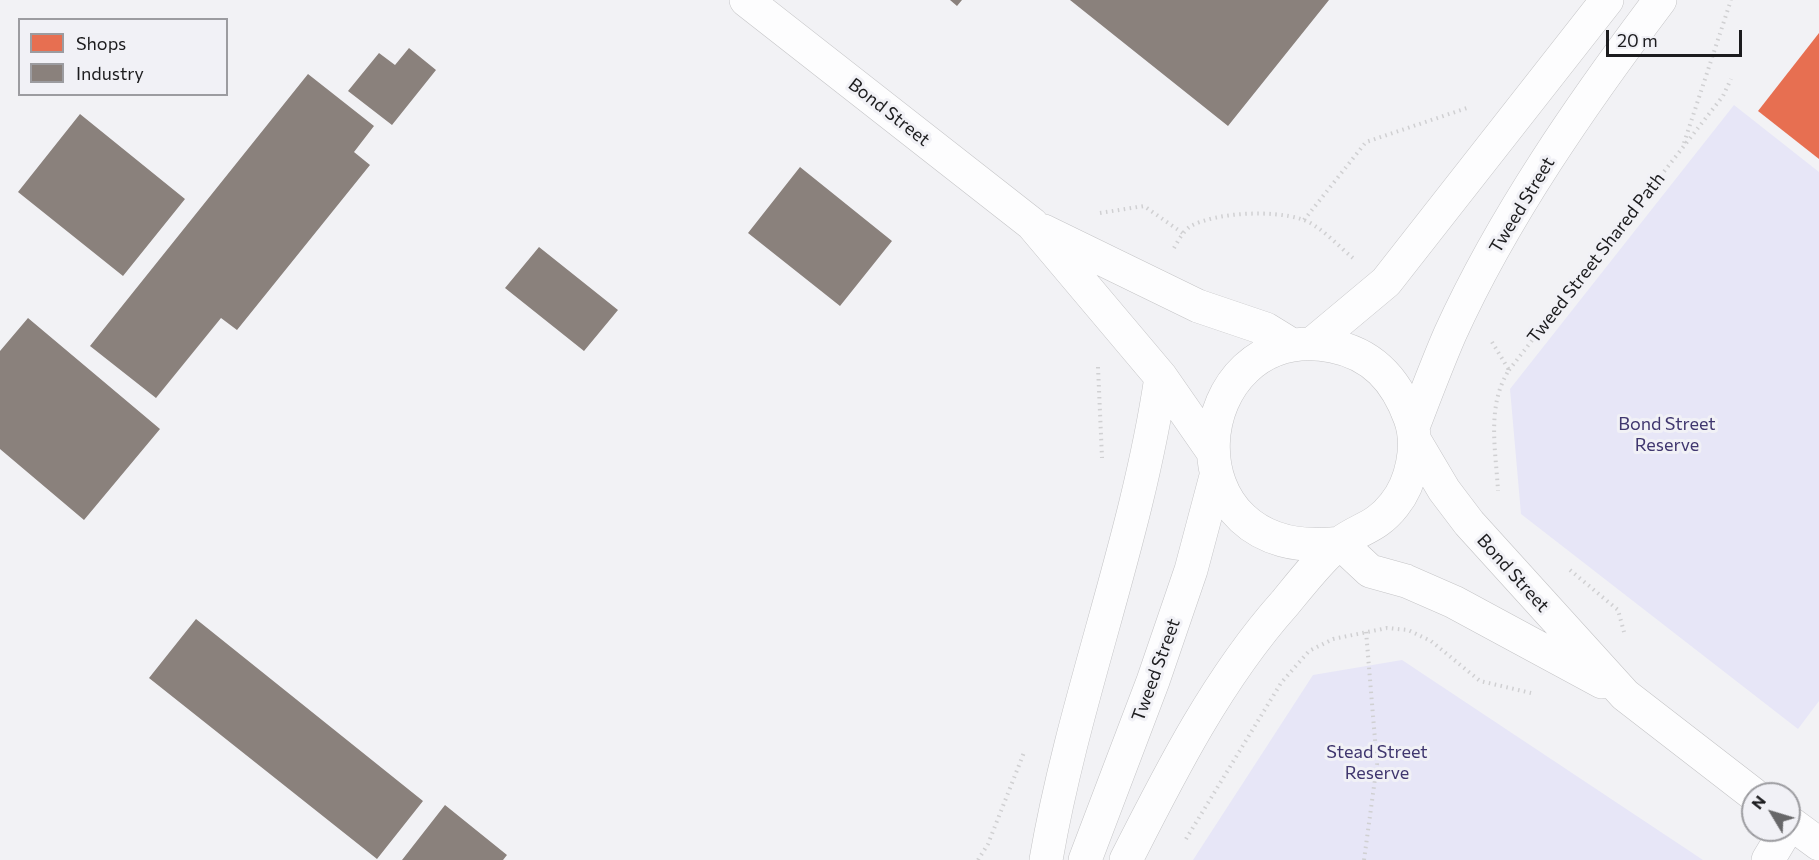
<!DOCTYPE html>
<html>
<head>
<meta charset="utf-8">
<style>
	body { margin:0 }
	#map { position:relative; width:1819px; height:860px; overflow:hidden; background:#f2f2f5; font-family:Commissioner,sans-serif }
	canvas { display:block }
	.legend { position:absolute; left:18px; top:18px; width:210px; height:78px; box-sizing:border-box; background:#f1f1f6; border:2px solid #9c9ca0; margin:0; padding:8px 10px; list-style:none; font-size:18px; color:#1c1c1e }
	.legend li { display:flex; align-items:center; gap:12px; height:30px }
	.legend b { width:30px; border:2px solid #9c9ca0 }
	.north { position:absolute; left:1741px; top:782px; width:60px; height:60px; box-sizing:border-box; background:#f1f1f6; border:2px solid #9c9ca0; border-radius:50%; rotate:308deg; font-size:16px; font-weight:700; line-height:24px; text-align:center; color:#1c1c1e }
	.north::after { content:''; display:block; margin:auto; width:21px; height:27px; background:#676769; clip-path:polygon(50% 0,100% 100%,50% 72%,0 100%) }
	.scale { position:absolute; left:1606px; top:30px; width:136px; height:27px; box-sizing:border-box; border:3px solid #1c1c1e; border-top:0; padding-left:8px; font-size:18px; line-height:21px; white-space:nowrap; color:#1c1c1e; -webkit-text-stroke:4px #f1f1f6; paint-order:stroke }
</style>
</head>
<body>
<div id="map">
<canvas width="1819" height="860"></canvas>
<ul class="legend">
<li><b style="height:16px;background:#e76f51"></b>Shops</li>
<li><b style="height:16px;background:#8a817c"></b>Industry</li>
</ul>
<div class="north">N</div>
<div class="scale">20 m</div>
</div>
<script>
const ctx = document.querySelector('canvas').getContext('2d');
ctx.lineJoin = 'round';
function fillPath(path, color) {
  ctx.fillStyle = color;
  ctx.fill(path, 'evenodd');
}
function stroke(path, color, width, dash) {
  ctx.strokeStyle = color;
  ctx.lineWidth = width;
  ctx.lineCap = dash ? 'butt' : 'round';
  ctx.setLineDash(dash || []);
  ctx.stroke(path);
}
function label(font, color, halo, rows, align = 'center') {
  ctx.font = font + ' Commissioner,sans-serif';
  ctx.lineWidth = 6;
  ctx.setLineDash([]);
  ctx.textBaseline = 'middle';
  ctx.strokeStyle = halo;
  ctx.fillStyle = color;
  for (const [text, x, y, turn = 0] of rows) {
    ctx.save();
    ctx.translate(x, y);
    ctx.rotate((+turn || 0) * Math.PI / 180);
    ctx.textAlign = isNaN(turn) ? turn : align;
    if (halo) ctx.strokeText(text, 0, 0);
    ctx.fillText(text, 0, 0);
    ctx.restore();
  }
}
const green = new Path2D(`
	M 1734,105 L 1819,172 L 1819,701 L 1798,729 L 1521,514 L 1510,389 Z
	M 1402,660 L 1703,860 L 1193,860 L 1313,675 Z`);
const shops = new Path2D(`
	M 1819,33 L 1819,159 L 1758,111 Z`);
const industry = new Path2D(`
	M 950,0 L 962,0 L 957,6 Z
	M 1070,0 L 1329,0 L 1228,126 Z
	M 409,48 L 436,70 L 392,125 L 348,91 L 379,53 L 395,65 Z
	M 308,74 L 374,126 L 354,152 L 370,165 L 237,330 L 221,318 L 156,398 L 90,346 Z
	M 80,114 L 185,199 L 123,276 L 18,192 Z
	M 800,167 L 892,241 L 840,306 L 748,233 Z
	M 539,247 L 618,310 L 584,351 L 505,288 Z
	M 28,318 L 160,429 L 84,520 L 0,449 L 0,351 Z
	M 196,619 L 423,801 L 377,859 L 149,678 Z
	M 445,805 L 507,855 L 503,860 L 402,860 Z`);
const path = new Path2D(`
	M 1684,143 L 1731,0
	M 1100,213 L 1144,206 L 1184,234
	M 1304,220 L 1366,142 L 1470,107
	M 1174,248 C 1178,241 1184,230 1191,226 C 1217,212 1273,210 1301,219 C 1320,225 1338,246 1353,258
	M 1492,342 L 1509,370 C 1486,406 1496,451 1498,491
	M 1098,367 L 1102,458
	M 1509,370 L 1723,96 L 1731,79
	M 1570,570 L 1618,610 L 1624,632
	M 1186,839 L 1281,683 L 1309,651 L 1333,639 L 1387,628 L 1408,630 L 1431,641 L 1480,681 L 1531,693
	M 978,860 L 988,844 L 1025,750
	M 1364,860 L 1377,764 L 1366,631`);
const minor = new Path2D(`
	M 1768,860 L 1786,830`);
const major = new Path2D(`
	M 746,0 L 1032,224 L 1161,377 L 1211,449
	M 1044,231 L 1198,306 L 1266,329 L 1292,345
	M 1313,343 L 1386,282 L 1607,0
	M 1413,427 C 1425,396 1437,364 1450,334 C 1503,217 1583,102 1660,0
	M 1415,441 L 1444,490 L 1469,523 L 1625,695 L 1753,794
	M 1340,543 L 1370,571 L 1406,581 L 1454,602 L 1602,682
	M 1789,822 L 1819,844
	M 1046,860 C 1074,697 1137,541 1161,377
	M 1085,860 L 1153,681 L 1191,570 L 1216,476
	M 1126,860 C 1171,771 1218,678 1285,603 C 1299,586 1323,555 1340,543 C 1360,528 1376,528 1394,505 C 1412,483 1420,445 1410,418 C 1396,380 1373,354 1332,346 C 1184,319 1161,566 1340,543`);
const streetNames = [
	["Bond Street",889,112,38],
	["Tweed Street",1522,205,-59],
	["Tweed Street Shared Path",1596,258,-52],
	["Bond Street",1513,573,48],
	["Tweed Street",1156,670,-70]
];
const parkNames = [
	["Bond Street",1667,424],
	["Reserve",1667,445],
	["Stead Street",1377,752],
	["Reserve",1377,773]
];
fillPath(green, '#e7e6f7');
fillPath(shops, '#e76f51');
fillPath(industry, '#8a817c');
stroke(minor, '#c4c4c6', 34);
stroke(major, '#c4c4c6', 34);
stroke(path, '#d0d0d2', 4, [1.5, 4.5]);
stroke(minor, '#fdfdfe', 33);
stroke(major, '#fdfdfe', 33);
label('18px', '#1c1c1e', '#f1f1f6', streetNames);
label('18px', '#40376f', '#f1f1f6', parkNames);
</script>
</body>
</html>
